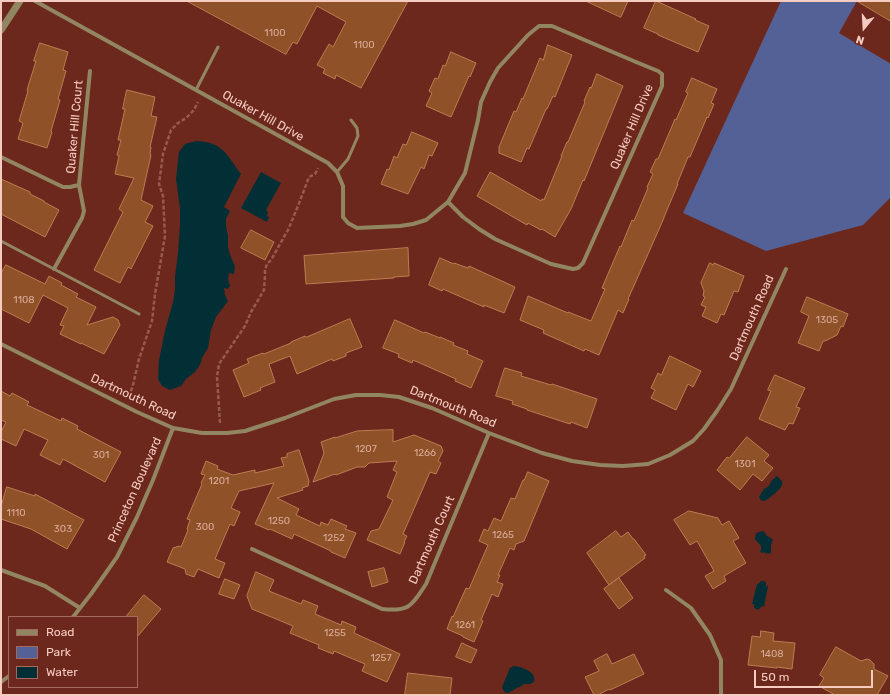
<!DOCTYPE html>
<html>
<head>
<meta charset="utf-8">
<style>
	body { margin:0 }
	#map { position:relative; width:892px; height:696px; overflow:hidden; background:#6c281c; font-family:Rubik,sans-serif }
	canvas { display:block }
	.frame { position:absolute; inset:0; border:2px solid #f6cbc2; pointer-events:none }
	.legend { position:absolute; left:8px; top:616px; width:130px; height:72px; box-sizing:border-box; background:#6c281c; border:1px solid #a3695e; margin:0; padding:5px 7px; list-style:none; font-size:12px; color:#f6cbc2 }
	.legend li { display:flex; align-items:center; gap:8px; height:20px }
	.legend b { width:20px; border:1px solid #a3695e }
	.north { position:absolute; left:844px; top:8px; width:40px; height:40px; -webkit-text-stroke:3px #6c281c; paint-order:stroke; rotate:198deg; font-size:11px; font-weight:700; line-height:16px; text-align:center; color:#f6cbc2 }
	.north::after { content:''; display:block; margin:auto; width:14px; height:18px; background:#f6cbc2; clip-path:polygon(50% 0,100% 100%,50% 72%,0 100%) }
	.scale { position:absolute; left:754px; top:670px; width:119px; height:18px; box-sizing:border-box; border:2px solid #f6cbc2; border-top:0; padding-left:5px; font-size:12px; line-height:14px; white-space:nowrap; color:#f6cbc2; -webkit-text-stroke:3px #6c281c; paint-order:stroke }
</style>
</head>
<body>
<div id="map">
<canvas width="892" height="696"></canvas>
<div class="frame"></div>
<ul class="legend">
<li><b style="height:5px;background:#928662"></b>Road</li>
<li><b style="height:11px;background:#546196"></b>Park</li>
<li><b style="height:11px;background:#022f36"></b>Water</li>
</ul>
<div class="north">N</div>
<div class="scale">50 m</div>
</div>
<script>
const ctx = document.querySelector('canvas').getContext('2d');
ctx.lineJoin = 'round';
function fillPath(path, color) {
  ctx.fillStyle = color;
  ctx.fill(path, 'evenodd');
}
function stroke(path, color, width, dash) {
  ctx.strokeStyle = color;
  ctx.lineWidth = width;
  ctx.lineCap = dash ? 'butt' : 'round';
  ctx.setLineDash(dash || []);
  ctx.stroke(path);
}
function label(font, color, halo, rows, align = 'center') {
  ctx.font = font + ' Rubik,sans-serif';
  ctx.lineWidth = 3;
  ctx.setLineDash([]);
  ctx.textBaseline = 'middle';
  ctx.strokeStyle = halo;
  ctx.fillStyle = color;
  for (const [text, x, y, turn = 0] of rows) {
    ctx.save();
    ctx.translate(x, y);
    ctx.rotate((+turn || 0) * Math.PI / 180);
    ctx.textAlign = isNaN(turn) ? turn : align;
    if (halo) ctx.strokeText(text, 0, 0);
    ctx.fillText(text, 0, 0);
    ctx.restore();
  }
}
const green = new Path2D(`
	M 781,1 L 857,1 L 839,33 L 891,64 L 891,197 L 863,225 L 766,251 L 683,213 Z`);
const water = new Path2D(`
	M 196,141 C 223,142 226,154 241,174 L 224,207 L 230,211 L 226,219 L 226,226 L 228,236 L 228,247 L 230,255 L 235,266 L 234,274 L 229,273 L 228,280 L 230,286 L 228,289 L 224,288 L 225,295 L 228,301 L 216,317 L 211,330 L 208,348 L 202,358 L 200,365 L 195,372 L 186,379 L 181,386 L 170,390 L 162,386 L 158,379 L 159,360 L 165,331 L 173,302 L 175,290 L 175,277 L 178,253 L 180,225 L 180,209 L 176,179 L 179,152 L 185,144 Z
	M 261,172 L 281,183 L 266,210 L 268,212 L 267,216 L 269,217 L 267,222 L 241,208 Z
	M 777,476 L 782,481 C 782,482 783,484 782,485 C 781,489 768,500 764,501 C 761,501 760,499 759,497 L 764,489 L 769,486 L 772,480 L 775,478 L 775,477 Z
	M 763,531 L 765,533 L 767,536 L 771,538 L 773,540 L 771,545 L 771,553 L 767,554 L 764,552 L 763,553 L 760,552 C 764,545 758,544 755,539 L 756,533 Z
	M 761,581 L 764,581 L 766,582 L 766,586 L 768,586 L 764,607 L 762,606 L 758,610 L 754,608 L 754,604 L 752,604 L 757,584 L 758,584 Z
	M 514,666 C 523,667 537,672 534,682 L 530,684 L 524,684 C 521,687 518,687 515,689 C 509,693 505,696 502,687 L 510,668 Z`);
const building = new Path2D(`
	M 187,1 L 408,1 L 361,88 L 336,75 L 335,79 L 323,73 L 325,69 L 317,65 L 329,44 L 333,47 L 346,22 L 317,6 L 297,44 L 293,42 L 286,54 Z
	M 586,1 L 628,1 L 621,17 Z
	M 656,1 L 696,19 L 695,20 L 709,26 L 698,52 L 658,35 L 658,34 L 644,28 Z
	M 857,1 L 891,1 L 891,21 Z
	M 40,43 L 68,52 L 63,70 L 66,71 L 58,99 L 60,100 L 51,131 L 52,132 L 47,148 L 18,139 L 23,123 L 19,121 L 28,91 L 27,90 L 36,61 L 34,61 Z
	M 548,45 L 572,55 L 555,97 L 553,96 L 547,109 L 546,109 L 529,149 L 527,148 L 521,162 L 499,153 L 499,147 L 514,111 L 516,112 L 522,98 L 523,99 L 540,58 L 543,60 Z
	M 451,52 L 476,63 L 470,77 L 469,76 L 451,117 L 426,106 L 432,93 L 429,91 L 435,78 L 438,79 L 443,65 L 445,66 Z
	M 597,74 L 623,86 L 584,181 L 583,180 L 571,209 L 555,237 L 542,229 L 541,230 L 528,223 L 527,225 L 477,196 L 490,172 L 541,201 L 542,199 L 544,200 L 562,156 L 561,156 L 567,142 L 568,142 L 585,102 L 584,101 L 590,87 L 591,88 Z
	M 692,78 L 717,89 L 711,103 L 714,104 L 708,118 L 707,117 L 690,157 L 688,157 L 677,184 L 678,184 L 664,217 L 664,218 L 628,299 L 629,299 L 623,313 L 618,310 L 599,355 L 585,349 L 584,351 L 543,333 L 544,330 L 520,320 L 528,296 L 568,313 L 568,312 L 591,321 L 605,289 L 602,288 L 620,246 L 621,247 L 632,220 L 634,221 L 648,188 L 647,187 L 653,174 L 650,172 L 656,159 L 658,159 L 675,119 L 676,120 L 688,93 L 686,92 Z
	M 127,90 L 155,97 L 151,116 L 157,117 L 150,147 L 151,147 L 150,154 L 151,155 L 141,200 L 153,206 L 145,222 L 153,226 L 131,269 L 128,267 L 120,283 L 94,270 L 123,212 L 119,209 L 134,178 L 115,174 L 119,156 L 117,155 L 121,140 L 118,140 L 125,109 L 123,109 Z
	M 412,132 L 438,143 L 432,156 L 429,155 L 424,169 L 421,167 L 408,194 L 381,184 L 387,169 L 389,170 L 394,156 L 397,158 L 403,144 L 406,145 Z
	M 1,179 L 30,192 L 30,194 L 44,201 L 44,202 L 59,210 L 45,237 L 1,214 Z
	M 251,230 L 274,242 L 265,260 L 241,248 Z
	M 408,248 L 409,276 L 394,277 L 394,278 L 365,280 L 306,284 L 304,256 Z
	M 440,258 L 454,264 L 454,263 L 468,268 L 469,266 L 515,287 L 504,313 L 484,305 L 484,307 L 443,289 L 442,291 L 429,285 Z
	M 710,263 L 713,265 L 714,263 L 744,276 L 738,292 L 734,291 L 724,315 L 721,314 L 717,323 L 702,316 L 706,307 L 701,305 L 705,297 L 703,296 L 704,291 L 701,283 Z
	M 6,265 L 45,284 L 49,276 L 62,283 L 61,285 L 78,294 L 76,297 L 96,307 L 87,325 L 113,317 L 118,320 L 120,325 L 104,354 L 81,343 L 81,344 L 60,334 L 64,326 L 60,325 L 68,308 L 43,295 L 29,323 L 1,309 L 1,274 Z
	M 807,297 L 848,314 L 843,327 L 841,326 L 837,335 L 825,341 L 823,341 L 819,351 L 798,343 L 809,316 L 801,312 Z
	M 350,319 L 362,347 L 346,353 L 346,356 L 333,361 L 332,359 L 297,374 L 290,356 L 269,364 L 275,382 L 260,388 L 261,390 L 244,397 L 233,370 L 249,363 L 247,359 L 263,353 L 264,354 L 291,343 L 291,342 L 305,336 L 306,337 Z
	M 395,320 L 424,333 L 425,332 L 440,338 L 440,337 L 454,343 L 453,345 L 468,351 L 467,354 L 483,361 L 471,388 L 455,381 L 456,379 L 413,360 L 412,363 L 398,357 L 399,354 L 383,348 Z
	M 670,356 L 701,371 L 693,387 L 688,384 L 676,410 L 651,398 L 655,390 L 651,388 L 658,373 L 661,375 Z
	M 505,368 L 522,373 L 521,376 L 551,385 L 552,384 L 597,399 L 587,428 L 571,422 L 570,424 L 527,410 L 527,409 L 512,404 L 513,401 L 496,396 Z
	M 775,375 L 805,388 L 796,407 L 800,408 L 793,424 L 789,423 L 785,430 L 759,419 L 771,391 L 768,390 Z
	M 1,391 L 10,396 L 12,393 L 29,402 L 27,405 L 61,421 L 62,418 L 78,426 L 77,429 L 121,452 L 105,482 L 63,459 L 60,465 L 40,455 L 48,440 L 24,429 L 16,446 L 1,439 L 1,432 L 6,422 L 1,420 Z
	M 393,430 L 393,442 L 414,435 L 441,446 L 443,451 L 438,461 L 441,463 L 436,474 L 430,472 L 403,534 L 407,536 L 404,542 L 405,542 L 400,554 L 367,540 L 371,531 L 379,529 L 393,500 L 387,497 L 397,472 L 393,470 L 397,461 L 369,463 L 365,467 L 357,467 L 336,475 L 335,474 L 313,482 L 324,453 L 321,442 L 335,437 L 335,438 L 357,431 Z
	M 747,437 L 769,455 L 764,461 L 773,468 L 762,481 L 753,474 L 740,490 L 717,470 L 727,457 L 729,458 Z
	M 299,450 L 309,481 L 308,486 L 302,488 L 303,490 L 277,498 L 299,509 L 296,515 L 320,526 L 321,522 L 328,525 L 331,519 L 347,526 L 345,529 L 356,533 L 345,558 L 331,552 L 331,551 L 294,534 L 292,539 L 270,529 L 269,530 L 255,524 L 274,483 L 239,491 L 231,508 L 240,512 L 234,526 L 230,524 L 215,559 L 225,563 L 219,578 L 198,569 L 194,577 L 186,574 L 185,569 L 167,562 L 173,548 L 179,546 L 181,547 L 188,530 L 187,529 L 190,520 L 187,519 L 202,484 L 201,483 L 205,475 L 201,474 L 206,461 L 218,466 L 217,469 L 233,475 L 255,470 L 255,473 L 284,466 L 281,458 L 287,457 L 287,454 Z
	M 528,472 L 549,481 L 524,541 L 516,544 L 514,550 L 510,548 L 498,575 L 500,575 L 497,582 L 503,584 L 498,597 L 492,594 L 481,620 L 483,621 L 474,642 L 463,637 L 463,636 L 447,629 L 452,616 L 453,617 L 466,588 L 469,589 L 488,545 L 479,541 L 484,529 L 488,531 L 494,518 L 501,521 L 511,498 L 515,499 L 523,480 L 524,480 Z
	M 7,487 L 35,496 L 35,494 L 84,520 L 67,549 L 31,529 L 1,519 L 1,507 Z
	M 689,511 L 718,518 L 722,525 L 729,521 L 739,538 L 733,541 L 746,563 L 724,576 L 726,581 L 713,589 L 705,576 L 714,571 L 697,541 L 690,545 L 674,520 Z
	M 616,531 L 621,537 L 628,532 L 633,539 L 634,539 L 646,555 L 644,556 L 645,558 L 609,585 L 587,553 Z
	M 384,568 L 388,582 L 372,587 L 368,572 Z
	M 256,572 L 274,580 L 269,591 L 301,604 L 303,600 L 318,606 L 315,614 L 341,625 L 342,621 L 356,627 L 354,633 L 400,654 L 387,682 L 362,671 L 365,664 L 334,651 L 333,654 L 318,648 L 319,645 L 290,633 L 293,626 L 252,609 L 247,596 Z
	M 619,578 L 633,598 L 619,609 L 604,589 Z
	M 225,579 L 240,585 L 234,599 L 219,594 Z
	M 144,595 L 161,609 L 137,637 L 137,617 L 126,617 Z
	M 761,631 L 774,633 L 773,641 L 795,643 L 792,669 L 777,667 L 777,668 L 748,665 L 752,636 L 760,637 Z
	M 462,643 L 477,650 L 471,663 L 456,657 Z
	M 836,647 L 861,661 L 867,659 L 870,660 L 874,664 L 874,669 L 888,676 L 877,695 L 835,695 L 819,686 L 824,678 L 820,675 Z
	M 607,654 L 612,664 L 634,654 L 644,674 L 610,690 L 609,689 L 598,695 L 594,695 L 585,677 L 599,671 L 594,661 Z
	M 408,673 L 452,678 L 450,695 L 405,695 Z`);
const path = new Path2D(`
	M 129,397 L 133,385 L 139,359 L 152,321 L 155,294 L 165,236 L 163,196 L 159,184 L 163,154 L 171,130 L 178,123 L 186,118 L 194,110 L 198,102
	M 220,423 L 217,377 L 219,364 L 245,326 L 251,312 L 264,290 L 265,276 L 265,270 L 267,264 L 271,260 L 288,230 L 298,206 L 309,177 L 315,174 L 318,168`);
const service = new Path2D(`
	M 196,90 L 218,47
	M 337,172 L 348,159 L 358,136 L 357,128 L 351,120
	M 1,241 L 139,314`);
const minor = new Path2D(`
	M 35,1 L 328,163 L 337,172 L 343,186 L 343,217 L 348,223 L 357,228 L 400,226 L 413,224 L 426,220 L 448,202
	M 539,26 L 552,26 L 636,62 L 658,71 L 662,74 L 662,86 L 583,263 L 578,268 L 573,269 L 551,264 L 495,239 L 479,229 L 463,217 L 448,202 L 465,173 L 478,120 L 481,102 L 490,82 L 498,68 L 528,35 Z
	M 1,157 L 63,187 L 70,187 L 79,185
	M 54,269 L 82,218 L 84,211 L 79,185 L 90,71
	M 1,344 L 137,412 L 173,428 L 202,433 L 227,433 L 245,431 L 285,418 L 334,399 L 356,395 L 380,395 L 399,397 L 432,408 L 489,433 L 542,453 L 572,461 L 600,465 L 623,466 L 648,464 L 670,455 L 693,441 L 704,429 L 717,411 L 731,389 L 786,269
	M 252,549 L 382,609 C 410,612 412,605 426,584 L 489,433
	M 1,570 L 45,586 L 80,608
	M 666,590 L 691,608 L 710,635 L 721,660 L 721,695
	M 73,617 L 91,594 L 117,557 L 137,517 L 153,480 L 173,428
	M 1,682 L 9,676`);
const tertiary = new Path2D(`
	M 1,30 L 20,1`);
const numberNames = [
	["1100",275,33],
	["1100",364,45],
	["1108",24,300],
	["1305",827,320],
	["1207",366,449],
	["1266",425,453],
	["301",101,455],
	["1301",745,464],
	["1201",219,481],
	["1110",16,513],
	["1250",279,521],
	["300",205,527],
	["303",63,529],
	["1265",503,535],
	["1252",334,538],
	["1261",465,625],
	["1255",335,633],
	["1408",772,654],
	["1257",381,658]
];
const streetNames = [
	["Quaker Hill Drive",263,116,29],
	["Quaker Hill Court",75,127,-85],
	["Quaker Hill Drive",632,127,-67],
	["Dartmouth Road",752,318,-66],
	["Dartmouth Road",133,397,25],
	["Dartmouth Road",453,407,22],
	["Princeton Boulevard",135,490,-66],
	["Dartmouth Court",432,540,-66]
];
fillPath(green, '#546196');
fillPath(water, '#022f36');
fillPath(building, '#8f5127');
stroke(building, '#be7c53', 1);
stroke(path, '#975a4f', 2.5, [4, 2]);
stroke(service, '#928662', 3);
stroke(minor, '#928662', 4);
stroke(tertiary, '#928662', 7);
label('10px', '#dcac9b', null, numberNames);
label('12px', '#f6cbc2', '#6c281c', streetNames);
</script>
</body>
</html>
